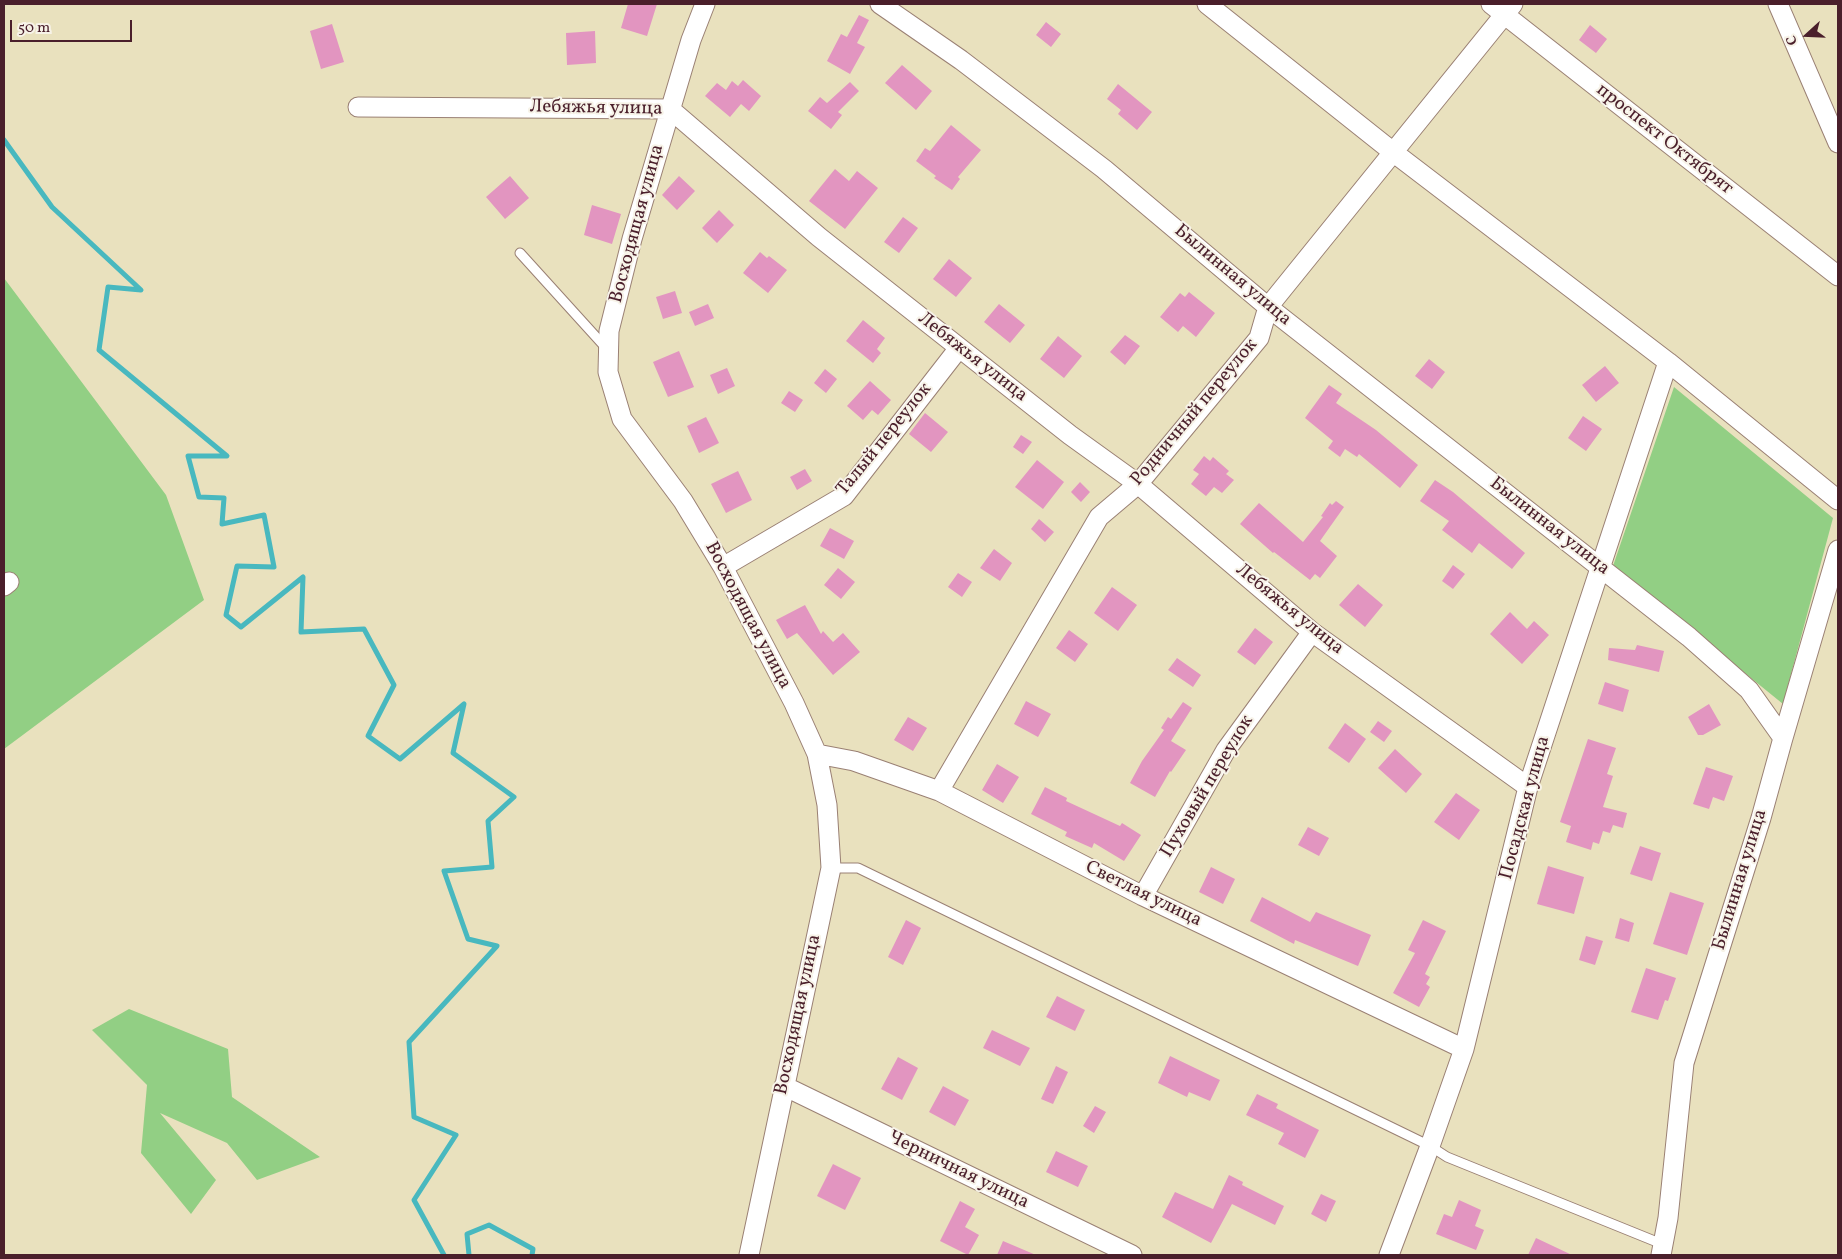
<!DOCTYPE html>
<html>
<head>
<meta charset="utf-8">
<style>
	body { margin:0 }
	#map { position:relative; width:1842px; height:1259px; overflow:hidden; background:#e9e1be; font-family:Vollkorn,serif }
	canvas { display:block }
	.frame { position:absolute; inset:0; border:5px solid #4a1f2b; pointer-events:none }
	.north { position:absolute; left:1782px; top:10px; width:50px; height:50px; -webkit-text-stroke:4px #f7f3e8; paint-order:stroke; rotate:250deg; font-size:14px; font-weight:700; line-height:20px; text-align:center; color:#4a1f2b }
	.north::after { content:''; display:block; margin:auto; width:18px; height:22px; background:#4a1f2b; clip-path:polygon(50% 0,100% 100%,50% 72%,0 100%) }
	.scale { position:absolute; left:10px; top:20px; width:122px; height:22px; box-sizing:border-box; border:2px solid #4a1f2b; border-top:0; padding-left:6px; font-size:15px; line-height:18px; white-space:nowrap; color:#4a1f2b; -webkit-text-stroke:4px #f7f3e8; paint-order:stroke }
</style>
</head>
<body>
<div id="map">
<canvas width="1842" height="1259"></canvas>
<div class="frame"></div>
<div class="north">С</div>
<div class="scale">50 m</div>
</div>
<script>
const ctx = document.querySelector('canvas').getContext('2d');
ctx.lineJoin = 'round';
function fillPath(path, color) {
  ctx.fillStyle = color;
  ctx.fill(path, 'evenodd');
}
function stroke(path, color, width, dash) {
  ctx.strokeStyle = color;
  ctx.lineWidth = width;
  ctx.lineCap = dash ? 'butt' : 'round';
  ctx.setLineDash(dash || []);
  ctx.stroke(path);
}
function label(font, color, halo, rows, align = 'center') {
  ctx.font = font + ' Vollkorn,serif';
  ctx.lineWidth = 4;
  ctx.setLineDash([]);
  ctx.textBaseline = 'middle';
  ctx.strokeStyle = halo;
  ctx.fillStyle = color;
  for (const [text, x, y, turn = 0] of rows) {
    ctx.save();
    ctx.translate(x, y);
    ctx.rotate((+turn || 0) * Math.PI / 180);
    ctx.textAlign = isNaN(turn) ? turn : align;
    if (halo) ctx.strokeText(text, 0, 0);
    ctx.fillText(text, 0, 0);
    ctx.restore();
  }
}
const green = new Path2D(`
	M 4,278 L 166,495 L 204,600 L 4,749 Z
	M 1674,387 L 1833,518 L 1783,704 L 1613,566 Z
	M 129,1009 L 228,1049 L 232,1097 L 320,1157 L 257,1180 L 227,1143 L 160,1113 L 216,1180 L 191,1214 L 141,1153 L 147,1085 L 92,1030 Z`);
const stream = new Path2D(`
	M 4,140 L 52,207 L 141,290 L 108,287 L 99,350 L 227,456 L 188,456 L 199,497 L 224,498 L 222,524 L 264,515 L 274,567 L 237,566 L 226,615 L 241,627 L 303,577 L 301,632 L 364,629 L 394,685 L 368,736 L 400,759 L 464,704 L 453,753 L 514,797 L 488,821 L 492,867 L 444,871 L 468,939 L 497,946 L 409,1042 L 414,1117 L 456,1135 L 414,1200 L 444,1255
	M 469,1255 L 467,1234 L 489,1225 L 533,1249 L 532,1255`);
const building = new Path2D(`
	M 628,4 L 657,4 L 647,36 L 621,28 Z
	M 859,15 L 869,20 L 857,43 L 865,47 L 850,74 L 827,61 L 841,34 L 847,37 Z
	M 1046,22 L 1061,34 L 1051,47 L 1036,35 Z
	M 332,24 L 344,62 L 321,69 L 310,31 Z
	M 1590,25 L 1607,39 L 1596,53 L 1579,40 Z
	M 595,31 L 596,63 L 567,65 L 566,33 Z
	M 902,65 L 932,91 L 916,110 L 885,83 Z
	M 743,80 L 761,96 L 749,111 L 741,104 L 730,117 L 705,96 L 717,83 L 726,90 L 732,81 L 738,86 Z
	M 850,82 L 859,91 L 838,112 L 842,115 L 831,129 L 808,111 L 820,97 L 827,103 Z
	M 1118,84 L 1152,112 L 1137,130 L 1118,114 L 1121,110 L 1107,99 Z
	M 951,125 L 981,150 L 958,177 L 960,179 L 952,190 L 934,178 L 936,176 L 916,161 L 925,148 L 930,151 Z
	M 835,169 L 849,181 L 857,171 L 878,188 L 845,229 L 809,201 Z
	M 510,176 L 529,198 L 505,219 L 486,197 Z
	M 679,176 L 695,191 L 677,210 L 662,195 Z
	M 592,205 L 621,214 L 612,244 L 584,235 Z
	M 719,210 L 734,225 L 717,243 L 702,228 Z
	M 903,217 L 918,228 L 899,253 L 884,242 Z
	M 760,252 L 767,258 L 769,256 L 787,270 L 768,293 L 743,273 Z
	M 949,259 L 972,278 L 956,297 L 933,279 Z
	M 675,291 L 682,313 L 663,319 L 656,297 Z
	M 1189,292 L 1215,313 L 1196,337 L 1183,326 L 1178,332 L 1160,317 L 1180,293 L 1185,297 Z
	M 708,304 L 714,318 L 695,326 L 689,312 Z
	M 999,304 L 1025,325 L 1010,343 L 984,322 Z
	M 863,320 L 885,338 L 877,349 L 881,353 L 873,363 L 846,341 Z
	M 1125,335 L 1140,346 L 1125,365 L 1110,352 Z
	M 1058,336 L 1082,356 L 1064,378 L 1040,359 Z
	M 679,351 L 694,387 L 668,397 L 653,362 Z
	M 1429,359 L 1445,372 L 1432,389 L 1415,376 Z
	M 1605,366 L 1619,383 L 1596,402 L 1582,385 Z
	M 727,368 L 735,386 L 718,394 L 710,375 Z
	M 825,369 L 837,379 L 826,393 L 814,383 Z
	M 870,381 L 891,400 L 878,415 L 872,410 L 863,420 L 847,406 Z
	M 1329,385 L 1342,394 L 1336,403 L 1376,430 L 1418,465 L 1400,488 L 1359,454 L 1357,457 L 1345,449 L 1340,457 L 1328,448 L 1333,441 L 1305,418 Z
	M 789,391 L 803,400 L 795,412 L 781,403 Z
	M 925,413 L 948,432 L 931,452 L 909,434 Z
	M 1583,416 L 1602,429 L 1586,451 L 1568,438 Z
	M 706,417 L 719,443 L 699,453 L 687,426 Z
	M 1021,435 L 1032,442 L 1023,454 L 1013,447 Z
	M 1204,456 L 1210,461 L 1213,457 L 1229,471 L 1226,474 L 1234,480 L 1222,493 L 1214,487 L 1206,496 L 1191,484 L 1199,474 L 1193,470 Z
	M 1037,460 L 1064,482 L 1043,509 L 1015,487 Z
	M 805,469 L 812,481 L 797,490 L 790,477 Z
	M 738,471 L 752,500 L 726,513 L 711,484 Z
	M 1435,480 L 1453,492 L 1525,553 L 1512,569 L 1479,543 L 1472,553 L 1442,530 L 1449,521 L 1420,501 Z
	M 1080,482 L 1090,492 L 1081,502 L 1071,492 Z
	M 1336,501 L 1344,507 L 1320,541 L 1337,556 L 1320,578 L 1315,574 L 1310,580 L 1274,552 L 1273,553 L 1240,524 L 1259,503 L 1303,542 L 1323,517 L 1321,516 L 1330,503 L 1332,505 Z
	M 1039,519 L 1054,532 L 1045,542 L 1031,529 Z
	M 830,528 L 854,541 L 844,559 L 820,546 Z
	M 994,549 L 1012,563 L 1000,581 L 980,568 Z
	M 1453,565 L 1465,574 L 1453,589 L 1442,581 Z
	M 838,568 L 855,582 L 841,599 L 824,585 Z
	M 958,573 L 972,582 L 962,597 L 948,587 Z
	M 1358,584 L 1383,605 L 1365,627 L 1339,605 Z
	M 1112,587 L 1137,605 L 1118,631 L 1094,613 Z
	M 805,605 L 821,634 L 823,631 L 833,642 L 843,633 L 860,652 L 833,675 L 797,633 L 787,639 L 776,620 Z
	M 1510,612 L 1527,629 L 1534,621 L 1549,635 L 1522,664 L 1490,634 Z
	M 1255,628 L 1273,642 L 1255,665 L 1237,652 Z
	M 1069,630 L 1088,644 L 1075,662 L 1056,648 Z
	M 1637,645 L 1664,651 L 1659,672 L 1608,660 L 1609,648 L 1635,650 Z
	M 1177,658 L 1201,675 L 1193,687 L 1168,670 Z
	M 1605,682 L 1629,690 L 1623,712 L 1598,704 Z
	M 1026,701 L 1051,714 L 1038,737 L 1014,724 Z
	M 1183,702 L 1192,708 L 1171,741 L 1186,750 L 1171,772 L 1170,771 L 1155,797 L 1130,783 L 1142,761 L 1164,730 L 1161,728 L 1168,717 L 1171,719 Z
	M 1709,704 L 1721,725 L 1703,735 L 1698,735 L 1688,717 Z
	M 908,717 L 927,728 L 913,751 L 894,740 Z
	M 1378,721 L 1392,731 L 1384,742 L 1370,732 Z
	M 1345,723 L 1366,739 L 1349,763 L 1328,748 Z
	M 1588,739 L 1616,748 L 1607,774 L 1613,776 L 1603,807 L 1627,813 L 1623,828 L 1613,825 L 1610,833 L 1603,831 L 1599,844 L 1593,842 L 1591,850 L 1566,842 L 1571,826 L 1560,822 Z
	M 1395,749 L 1422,774 L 1406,793 L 1378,768 Z
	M 997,764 L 1019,777 L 1003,803 L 982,790 Z
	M 1706,767 L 1733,776 L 1724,801 L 1713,797 L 1709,809 L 1693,804 Z
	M 1045,787 L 1067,798 L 1066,801 L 1120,826 L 1122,823 L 1141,835 L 1124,861 L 1094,843 L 1092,848 L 1065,836 L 1067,832 L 1031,814 Z
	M 1456,793 L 1480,810 L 1459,840 L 1434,822 Z
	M 1308,827 L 1329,838 L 1319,856 L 1298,845 Z
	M 1640,846 L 1661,853 L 1652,881 L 1630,874 Z
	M 1548,866 L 1584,877 L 1574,914 L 1537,904 Z
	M 1211,867 L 1235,879 L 1223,904 L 1199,892 Z
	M 1670,892 L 1704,903 L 1687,955 L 1653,944 Z
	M 1262,897 L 1310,922 L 1316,912 L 1371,935 L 1358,966 L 1295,940 L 1294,944 L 1250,921 Z
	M 1620,918 L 1634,923 L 1629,942 L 1615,938 Z
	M 906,920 L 921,928 L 903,965 L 888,957 Z
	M 1423,920 L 1446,931 L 1425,974 L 1430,977 L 1426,984 L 1430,987 L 1419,1007 L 1393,993 L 1415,953 L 1408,950 Z
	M 1586,936 L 1603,941 L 1595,965 L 1579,960 Z
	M 1646,968 L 1676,978 L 1668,1001 L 1665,1000 L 1658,1020 L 1631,1012 Z
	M 1057,996 L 1085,1010 L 1075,1031 L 1046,1017 Z
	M 992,1030 L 1030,1048 L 1020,1066 L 983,1048 Z
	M 1170,1056 L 1220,1080 L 1210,1101 L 1189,1092 L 1187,1097 L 1158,1083 Z
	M 898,1057 L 918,1068 L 902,1100 L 881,1089 Z
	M 1056,1066 L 1068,1072 L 1053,1104 L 1041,1099 Z
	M 943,1086 L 969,1100 L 955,1126 L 929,1112 Z
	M 1257,1094 L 1278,1104 L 1276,1108 L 1319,1130 L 1305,1158 L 1278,1144 L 1284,1133 L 1246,1115 Z
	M 1095,1106 L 1106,1112 L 1094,1133 L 1083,1126 Z
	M 1056,1151 L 1088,1166 L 1078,1187 L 1046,1172 Z
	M 833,1164 L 861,1178 L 845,1210 L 817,1196 Z
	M 1229,1175 L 1243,1182 L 1242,1185 L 1284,1206 L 1275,1225 L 1232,1204 L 1211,1243 L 1162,1217 L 1175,1192 L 1213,1209 Z
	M 1321,1194 L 1336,1201 L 1326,1222 L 1311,1214 Z
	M 1459,1200 L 1481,1210 L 1475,1226 L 1484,1230 L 1476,1250 L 1436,1234 L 1444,1214 L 1452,1217 Z
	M 960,1201 L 975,1209 L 965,1227 L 979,1235 L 968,1255 L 940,1241 Z
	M 1536,1238 L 1572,1255 L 1528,1255 Z
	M 1003,1241 L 1036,1255 L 997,1255 Z`);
const service = new Path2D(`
	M 520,253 L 607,349
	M 831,868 L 858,868 L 1430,1146 L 1447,1157 L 1662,1244`);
const minor = new Path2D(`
	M 705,4 L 691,40 L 632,239 L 609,331 L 608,372 L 622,419 L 683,501 L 723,567 L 794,703 L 817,754 L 827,805 L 831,868 L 749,1255
	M 880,4 L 961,60 L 1104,169 L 1268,307 L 1689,637 L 1749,690 L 1783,738 L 1761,818 L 1684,1063 L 1668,1218 L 1661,1255
	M 1207,4 L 1393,152 L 1668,362 L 1838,500
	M 1491,4 L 1838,276
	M 1778,4 L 1838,143
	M 358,107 L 670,109 L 819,237 L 1070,435 L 1138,484 L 1312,632 L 1528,787
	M 723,567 L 844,496 L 959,348
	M 4,586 L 9,582
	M 1783,738 L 1838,550
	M 817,754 L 854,761 L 939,791 L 1143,896 L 1464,1049
	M 939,791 L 1099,517 L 1138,484 L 1259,338 L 1268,307 L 1513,4
	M 1143,896 L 1226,750 L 1312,632
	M 784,1086 L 1132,1255
	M 1389,1255 L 1430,1146 L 1464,1049 L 1528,787 L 1668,362`);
const streetNames = [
	["Лебяжья улица",596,109,1],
	["проспект Октябрят",1664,140,38],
	["Восходящая улица",638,224,-75],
	["Былинная улица",1232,276,40],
	["Лебяжья улица",972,358,38],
	["Родничный переулок",1195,413,-50],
	["Талый переулок",885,440,-51],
	["Былинная улица",1549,527,38],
	["Лебяжья улица",1289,610,39],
	["Восходящая улица",747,616,62],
	["Пуховый переулок",1208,787,-59],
	["Посадская улица",1526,808,-75],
	["Былинная улица",1741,880,-73],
	["Светлая улица",1143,895,26],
	["Восходящая улица",799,1015,-78],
	["Черничная улица",958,1171,26]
];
fillPath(green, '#92cf84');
stroke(stream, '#48b8bf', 5);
fillPath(building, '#e295c0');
stroke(service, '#9a8074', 11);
stroke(minor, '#9a8074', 21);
stroke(service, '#fff', 9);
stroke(minor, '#fff', 19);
label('19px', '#4a1f2b', '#f7f3e8', streetNames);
</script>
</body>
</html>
